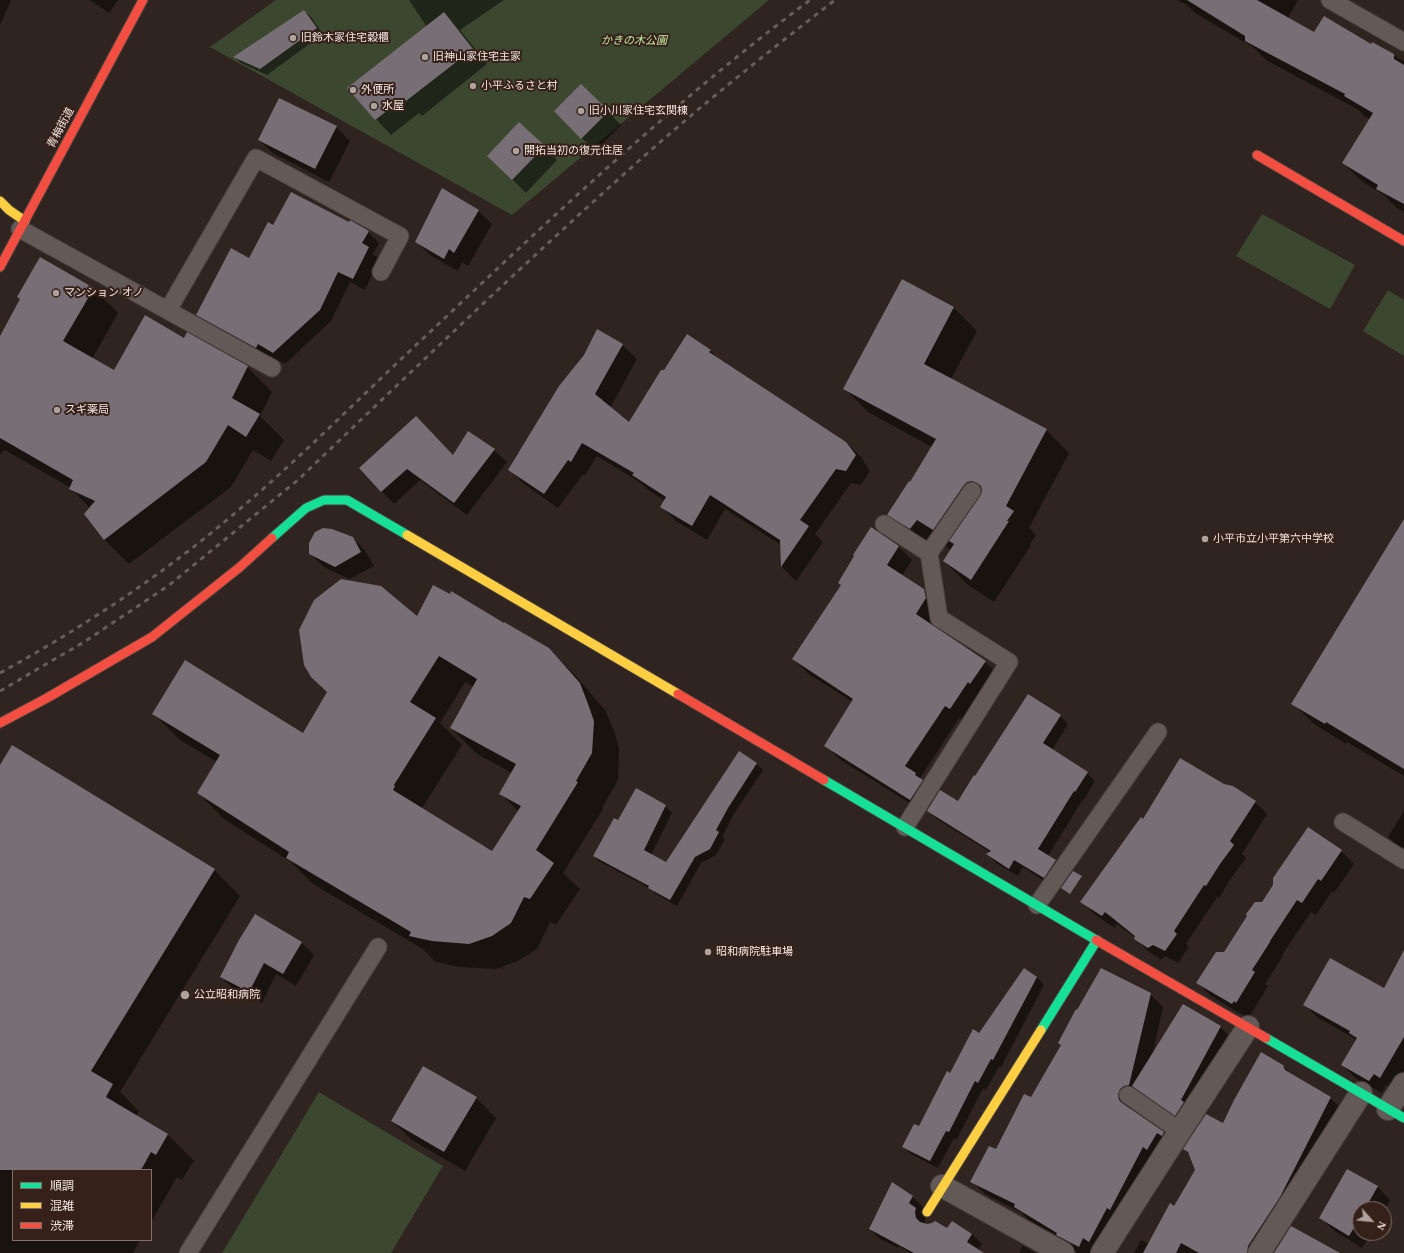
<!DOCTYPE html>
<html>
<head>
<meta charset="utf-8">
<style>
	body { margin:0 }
	#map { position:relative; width:1404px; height:1253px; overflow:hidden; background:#2f241f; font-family:"Times New Roman","Noto Sans JP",serif }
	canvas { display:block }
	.legend { position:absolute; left:12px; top:1169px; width:140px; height:72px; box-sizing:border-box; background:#352119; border:1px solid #817069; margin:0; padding:5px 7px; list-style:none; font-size:12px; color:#f3e6e0 }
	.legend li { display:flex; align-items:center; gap:8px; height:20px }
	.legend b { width:20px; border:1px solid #817069 }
	.north { position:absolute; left:1352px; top:1201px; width:40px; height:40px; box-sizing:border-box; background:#352119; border:1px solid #817069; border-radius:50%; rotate:117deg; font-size:11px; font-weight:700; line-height:16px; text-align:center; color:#f3e6e0 }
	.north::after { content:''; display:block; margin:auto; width:14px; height:18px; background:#aea29c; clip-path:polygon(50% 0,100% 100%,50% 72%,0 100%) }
</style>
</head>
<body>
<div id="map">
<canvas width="1404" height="1253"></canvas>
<ul class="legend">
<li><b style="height:5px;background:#16e098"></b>順調</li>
<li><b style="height:5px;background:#ffcf43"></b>混雑</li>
<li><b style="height:5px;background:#f24e42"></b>渋滞</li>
</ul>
<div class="north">N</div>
</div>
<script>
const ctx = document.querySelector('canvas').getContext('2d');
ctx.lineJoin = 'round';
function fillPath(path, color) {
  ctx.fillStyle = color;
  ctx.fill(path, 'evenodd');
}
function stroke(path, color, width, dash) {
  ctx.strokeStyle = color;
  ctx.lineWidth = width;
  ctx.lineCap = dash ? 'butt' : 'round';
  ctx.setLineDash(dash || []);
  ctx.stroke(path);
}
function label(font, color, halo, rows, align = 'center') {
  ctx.font = font + ' "Times New Roman","Noto Sans JP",serif';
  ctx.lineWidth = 4;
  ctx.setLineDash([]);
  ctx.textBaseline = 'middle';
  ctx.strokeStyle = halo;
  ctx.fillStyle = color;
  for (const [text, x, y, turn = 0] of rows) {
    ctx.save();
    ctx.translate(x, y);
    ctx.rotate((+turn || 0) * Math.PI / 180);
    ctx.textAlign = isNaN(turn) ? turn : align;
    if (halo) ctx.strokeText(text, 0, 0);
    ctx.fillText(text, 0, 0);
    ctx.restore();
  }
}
const green = new Path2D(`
	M 276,0 L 769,0 L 512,215 L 350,125 L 210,47 Z
	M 1262,214 L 1355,265 L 1330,309 L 1236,256 Z
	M 1388,290 L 1404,300 L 1404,356 L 1363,331 Z
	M 319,1092 L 443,1166 L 391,1253 L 222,1253 Z`);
const shadow = new Path2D(`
	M 0,0 L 11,0 L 0,25 Z
	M 90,0 L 118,0 L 109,13 Z
	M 409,0 L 504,0 L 460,30 L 487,64 L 422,116 L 419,113 L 391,135 L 348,89 L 427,27 Z
	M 1177,0 L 1298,0 L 1288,18 L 1314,33 L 1371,46 L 1372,44 L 1404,61 L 1404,212 L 1397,208 L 1384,195 L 1363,182 L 1343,163 L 1371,120 L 1364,116 L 1359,110 L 1266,60 L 1253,47 L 1195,13 L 1187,5 Z
	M 304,11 L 311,17 L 323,34 L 267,75 L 241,63 L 235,57 Z
	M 581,85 L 621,125 L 595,151 L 555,111 Z
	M 279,99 L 336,127 L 350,141 L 329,182 L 273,153 L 259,140 Z
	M 544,146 L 557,160 L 526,193 L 502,169 Z
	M 443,190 L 478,211 L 492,224 L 468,266 L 462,262 L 458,271 L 430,255 L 416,241 Z
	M 349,223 L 368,232 L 379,243 L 373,254 L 379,259 L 365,290 L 350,282 L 331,321 L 285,364 L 269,355 L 268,358 L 208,326 L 197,315 L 250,259 L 273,226 Z
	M 903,280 L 954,308 L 977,331 L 951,379 L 1046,430 L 1069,453 L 1029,528 L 1036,535 L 1030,544 L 1031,545 L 994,602 L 967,584 L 944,561 L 951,550 L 940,542 L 934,552 L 911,538 L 888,515 L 910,484 L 932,447 L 868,412 L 845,389 Z
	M 93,288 L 118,313 L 92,359 L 114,372 L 184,339 L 247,367 L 272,392 L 260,416 L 284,440 L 271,461 L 253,450 L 231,487 L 129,564 L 104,539 L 90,508 L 71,488 L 5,450 L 0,454 L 0,338 Z
	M 622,345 L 637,359 L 610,408 L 629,423 L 710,350 L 721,361 L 846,442 L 861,457 L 870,471 L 861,485 L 851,483 L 815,534 L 823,542 L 796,581 L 782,567 L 781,545 L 725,509 L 707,540 L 676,521 L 662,507 L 665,501 L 648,490 L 641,483 L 597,456 L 585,475 L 583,474 L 558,508 L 524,484 L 509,469 Z
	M 468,433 L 494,450 L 507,462 L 467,515 L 420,480 L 394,504 L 360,468 L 453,457 Z
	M 1404,521 L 1404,776 L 1347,742 L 1346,744 L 1314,724 L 1293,703 Z
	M 871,528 L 899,547 L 912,560 L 902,576 L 924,590 L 937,603 L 939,612 L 931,625 L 985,662 L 998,675 L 964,722 L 959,718 L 920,778 L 936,794 L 924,812 L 839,759 L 826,745 L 853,702 L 807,673 L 794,659 L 842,585 Z
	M 353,538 L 366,552 L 374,566 L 349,579 L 324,567 L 310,554 Z
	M 418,618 L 549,649 L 575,675 L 605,710 L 614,731 L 619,748 L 618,780 L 602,808 L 603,809 L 563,873 L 580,889 L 556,925 L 550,922 L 537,949 L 518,961 L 496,969 L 459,967 L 436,962 L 423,949 L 313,884 L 291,862 L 224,819 L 198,793 L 217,762 L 180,740 L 154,714 L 303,734 ZM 465,682 L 474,687 L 451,728 L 477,754 L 512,773 L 501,794 L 519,812 L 493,853 L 422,808 L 462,745 L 440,723 Z
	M 1060,716 L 1068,724 L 1052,750 L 1087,773 L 1095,781 L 1084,800 L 1083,799 L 1048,856 L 1056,861 L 1064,869 L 1052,886 L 1023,867 L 1018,876 L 996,863 L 988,854 L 990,852 L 937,819 L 928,810 L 958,803 Z
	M 756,764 L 763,770 L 734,814 L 722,837 L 725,839 L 716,855 L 701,863 L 677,906 L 656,894 L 651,889 L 600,862 L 594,856 L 618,822 L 636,789 L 665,806 L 672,813 L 651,855 L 666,864 Z
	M 0,767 L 214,870 L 240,896 L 120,1092 L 139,1111 L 136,1116 L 168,1135 L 194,1161 L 182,1180 L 177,1177 L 151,1222 L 151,1170 L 13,1170 L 13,1240 L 140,1240 L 133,1253 L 0,1253 Z
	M 1255,802 L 1267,814 L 1242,854 L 1246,858 L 1232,877 L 1219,898 L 1217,897 L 1186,944 L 1189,947 L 1178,963 L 1165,956 L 1161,960 L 1148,951 L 1136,938 L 1117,924 L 1115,928 L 1094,914 L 1082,901 L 1143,820 Z
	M 1404,811 L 1404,853 L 1388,837 Z
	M 1341,851 L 1354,864 L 1334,893 L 1332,891 L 1316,915 L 1311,912 L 1282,955 L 1283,956 L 1265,984 L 1268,986 L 1250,1016 L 1247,1014 L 1246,1017 L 1211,996 L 1198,983 L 1225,954 L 1262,903 Z
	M 256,915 L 302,943 L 314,955 L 296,986 L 276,974 L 262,1003 L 234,989 L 221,977 Z
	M 1404,956 L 1404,1070 L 1393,1089 L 1386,1085 L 1382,1093 L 1355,1078 L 1343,1065 L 1357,1040 L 1317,1017 L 1304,1004 L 1384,989 Z
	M 1037,977 L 1044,985 L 1001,1067 L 999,1066 L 986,1090 L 983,1088 L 957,1139 L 954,1138 L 938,1168 L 911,1154 L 903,1147 L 919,1127 L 979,1035 Z
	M 1150,994 L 1163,1007 L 1152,1056 L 1220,1027 L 1233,1040 L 1189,1128 L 1133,1102 L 1131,1108 L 1131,1111 L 1164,1133 L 1177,1146 L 1095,1253 L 1077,1253 L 1076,1251 L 1049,1236 L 1040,1227 L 1028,1220 L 1022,1213 L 985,1194 L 972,1181 L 997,1151 L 1031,1099 Z
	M 1283,1066 L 1294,1077 L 1330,1098 L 1343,1110 L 1264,1253 L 1134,1253 L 1141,1240 L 1149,1244 L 1175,1207 L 1196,1170 L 1190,1155 L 1184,1149 L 1224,1124 Z
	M 476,1098 L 496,1118 L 465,1171 L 412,1140 L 392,1121 Z
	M 1348,1170 L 1378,1187 L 1390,1200 L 1384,1211 L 1384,1209 L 1360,1209 L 1360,1233 L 1371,1233 L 1362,1248 L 1333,1230 L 1320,1217 Z
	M 912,1196 L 922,1206 L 925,1218 L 925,1225 L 972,1234 L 982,1244 L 976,1253 L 910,1253 L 899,1246 L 898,1248 L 880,1239 L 870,1229 Z
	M 1023,1246 L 1035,1253 L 1019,1253 Z`);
const building = new Path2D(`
	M 1187,0 L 1257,0 L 1314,32 L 1324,16 L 1371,44 L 1372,42 L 1394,54 L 1394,59 L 1404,65 L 1404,204 L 1376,189 L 1378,185 L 1342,163 L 1373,113 L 1344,96 L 1345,94 L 1245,41 L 1245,36 Z
	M 304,10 L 317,28 L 260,69 L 233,57 Z
	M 444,12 L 473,49 L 406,101 L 404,98 L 375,120 L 347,88 Z
	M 581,84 L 609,111 L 581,139 L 554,111 Z
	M 279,98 L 337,126 L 315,169 L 258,140 Z
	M 519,122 L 545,146 L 512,180 L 487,156 Z
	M 442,188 L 479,210 L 454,253 L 449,249 L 444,259 L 415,242 Z
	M 291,192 L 349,222 L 350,220 L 369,231 L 362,243 L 369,247 L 353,279 L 338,272 L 320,310 L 273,353 L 258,344 L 256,348 L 196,315 L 231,248 L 249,258 L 268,222 L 273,225 Z
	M 40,257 L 94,288 L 63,341 L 114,370 L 145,315 L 184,338 L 187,332 L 248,366 L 232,398 L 260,414 L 246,437 L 228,425 L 206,462 L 104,540 L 84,514 L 95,501 L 69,489 L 73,480 L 0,438 L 0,336 L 20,299 L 17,297 Z
	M 902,279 L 954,307 L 924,364 L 1047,429 L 1006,506 L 1014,511 L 1007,521 L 1009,521 L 971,580 L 943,561 L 954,544 L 949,541 L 980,496 L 982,491 L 981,486 L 977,483 L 972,481 L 967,482 L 964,485 L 933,530 L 917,520 L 910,529 L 887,515 L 909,481 L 910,482 L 936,439 L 843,389 Z
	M 597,329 L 623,344 L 595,394 L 629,422 L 661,370 L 664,370 L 687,334 L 711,350 L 709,352 L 846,442 L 856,455 L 846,471 L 836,469 L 800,520 L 809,526 L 781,567 L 780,540 L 710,495 L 692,526 L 660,507 L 666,497 L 632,475 L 634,473 L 582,443 L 571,462 L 568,460 L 544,494 L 508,470 L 559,386 L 584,355 Z
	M 416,416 L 453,455 L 468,431 L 495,449 L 454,503 L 407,469 L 381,492 L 359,468 Z
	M 1404,519 L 1404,769 L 1326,722 L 1325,724 L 1291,704 Z
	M 871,527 L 899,546 L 887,565 L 924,589 L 926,598 L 916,614 L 986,661 L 970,684 L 968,682 L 950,709 L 945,706 L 905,766 L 916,773 L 915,775 L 923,780 L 910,800 L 824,746 L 853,699 L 792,659 L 841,585 L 838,583 L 854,556 L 853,555 Z
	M 323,528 L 332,529 L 353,537 L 361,552 L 335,567 L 309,554 L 309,543 L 315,532 Z
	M 341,579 L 381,586 L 417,616 L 433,585 L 450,594 L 451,591 L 504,623 L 504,622 L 549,648 L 580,683 L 588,704 L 594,721 L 592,753 L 576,781 L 578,782 L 536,850 L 554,863 L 530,899 L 524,897 L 511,923 L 492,936 L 469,944 L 432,941 L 409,936 L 411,932 L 286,858 L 289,852 L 197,793 L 220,755 L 152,714 L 185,660 L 303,733 L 327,692 L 311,677 L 304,665 L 299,630 L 314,600 ZM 439,656 L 477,679 L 450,728 L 516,764 L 499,794 L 521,806 L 492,851 L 393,790 L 395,786 L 394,785 L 436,718 L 410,702 Z
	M 1028,694 L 1061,715 L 1043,743 L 1088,772 L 1075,792 L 1074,791 L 1038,849 L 1056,860 L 1044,878 L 1014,860 L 1009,869 L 986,854 L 991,851 L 927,811 L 940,790 L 958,801 L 974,775 L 975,776 Z
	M 12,745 L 215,869 L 91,1071 L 113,1084 L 106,1097 L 168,1134 L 156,1155 L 151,1152 L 141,1170 L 0,1170 L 0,765 Z
	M 739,751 L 757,763 L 728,808 L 716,830 L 719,832 L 710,849 L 695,857 L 670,900 L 648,888 L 649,886 L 593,856 L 614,818 L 618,820 L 636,788 L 666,805 L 644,850 L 666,862 Z
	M 1180,758 L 1224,784 L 1233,786 L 1256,801 L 1230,841 L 1234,845 L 1220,864 L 1206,886 L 1204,885 L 1174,931 L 1177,934 L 1165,951 L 1153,945 L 1148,948 L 1134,939 L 1135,936 L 1105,912 L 1102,916 L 1080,902 L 1141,817 L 1143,819 Z
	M 1308,827 L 1342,850 L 1321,881 L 1318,879 L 1302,903 L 1297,900 L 1270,941 L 1270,942 L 1252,970 L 1255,972 L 1236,1003 L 1234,1001 L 1232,1004 L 1196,983 L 1216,952 L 1224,952 L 1247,916 L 1246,914 L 1255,902 L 1262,902 L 1273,885 L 1273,878 Z
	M 1073,871 L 1082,876 L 1070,894 L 1061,888 Z
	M 255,914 L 302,942 L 283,974 L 264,963 L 249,992 L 220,977 L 239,940 Z
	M 1404,950 L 1404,1037 L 1380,1078 L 1374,1074 L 1369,1081 L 1341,1065 L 1357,1038 L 1349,1033 L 1350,1031 L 1303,1005 L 1330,958 L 1384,988 Z
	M 1024,968 L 1037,977 L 993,1060 L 991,1059 L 978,1083 L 975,1081 L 949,1132 L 946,1131 L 930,1161 L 902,1147 L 914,1124 L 919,1126 L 947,1071 L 950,1073 L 973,1029 L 979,1033 Z
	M 1101,968 L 1151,993 L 1129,1085 L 1124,1086 L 1120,1089 L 1118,1095 L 1119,1100 L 1122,1103 L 1164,1132 L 1162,1136 L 1157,1133 L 1147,1150 L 1143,1147 L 1110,1210 L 1107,1208 L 1089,1242 L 1083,1238 L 1079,1247 L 1056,1235 L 1057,1233 L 1014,1207 L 1015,1204 L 970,1182 L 989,1146 L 996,1149 L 1024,1094 L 1031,1097 L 1061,1045 L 1058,1043 L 1076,1009 L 1077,1010 Z
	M 1183,1004 L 1221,1026 L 1181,1100 L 1184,1102 L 1175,1116 L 1132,1086 Z
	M 1261,1052 L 1283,1065 L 1285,1070 L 1331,1097 L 1280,1197 L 1248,1246 L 1247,1253 L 1199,1253 L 1181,1243 L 1176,1253 L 1143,1253 L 1170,1203 L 1174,1206 L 1195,1170 L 1188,1152 L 1183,1149 L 1206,1114 L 1223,1123 L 1234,1100 Z
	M 423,1066 L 477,1097 L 444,1152 L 391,1121 Z
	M 1347,1169 L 1378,1186 L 1365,1209 L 1360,1209 L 1360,1218 L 1349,1236 L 1319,1218 Z
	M 892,1182 L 913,1196 L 909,1203 L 916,1208 L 915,1212 L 916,1218 L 920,1222 L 927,1224 L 932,1223 L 935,1221 L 947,1228 L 952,1221 L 972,1234 L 967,1242 L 984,1253 L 914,1253 L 869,1229 Z
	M 1291,1226 L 1340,1253 L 1274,1253 Z`);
const lane = new Path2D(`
	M 1330,0 L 1404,42
	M 20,229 L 272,368
	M 168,310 L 256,158 L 400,236 L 381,272
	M 884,524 L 929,553
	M 1343,822 L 1404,860
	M 905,827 L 1009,662 L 939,618 L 929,553 L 972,491
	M 1037,905 L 1158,732
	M 1128,1095 L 1180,1131
	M 188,1253 L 378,947`);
const street = new Path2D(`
	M 1388,1109 L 1404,1084
	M 942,1186 L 1063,1253
	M 1102,1253 L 1180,1131 L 1248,1027
	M 1259,1253 L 1361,1093`);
const fast = new Path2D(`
	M 272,538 L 306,508 L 324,500 L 347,500 L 407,535
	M 824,780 L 1096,940
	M 1041,1030 L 1097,940
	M 1266,1038 L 1404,1118`);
const slow = new Path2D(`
	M 0,201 L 9,210 L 25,221
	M 407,535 L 678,694
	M 927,1212 L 1041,1030`);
const jam = new Path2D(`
	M 1257,155 L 1404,241
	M 0,267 L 143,0
	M 678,694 L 824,780
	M 0,723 L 47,698 L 152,637 L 240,567 L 272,538
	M 1096,940 L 1266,1038`);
const rail = new Path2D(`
	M 0,673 C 80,629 158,578 228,519 C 299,460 363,394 430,332 C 552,217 675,101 810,0
	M 0,691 L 84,642 L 168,586 L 299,479 C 412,371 525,262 642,158 C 704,103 769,51 835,0`);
const markers = [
	[293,38,4,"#aea29c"],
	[425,57,4,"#aea29c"],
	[473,86,4,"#aea29c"],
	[353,90,4,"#aea29c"],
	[374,106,4,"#aea29c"],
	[581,111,4,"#aea29c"],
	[516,151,4,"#aea29c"],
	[56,293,4,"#aea29c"],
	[57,410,4,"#aea29c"],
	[1205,539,4,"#aea29c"],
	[708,952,4,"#aea29c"],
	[185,995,5,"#aea29c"]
];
const poiNames = [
	["旧鈴木家住宅穀櫃",301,38],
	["旧神山家住宅主家",433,57],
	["小平ふるさと村",481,86],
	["外便所",361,90],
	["水屋",382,106],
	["旧小川家住宅玄関棟",589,111],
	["開拓当初の復元住居",524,151],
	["マンション オノ",64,293],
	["スギ薬局",65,410],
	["小平市立小平第六中学校",1213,539],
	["昭和病院駐車場",716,952],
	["公立昭和病院",194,995]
];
const parkNames = [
	["かきの木公園",634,41]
];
const streetNames = [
	["青梅街道",61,128,-62]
];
fillPath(green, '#3c4730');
fillPath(shadow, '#0007');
fillPath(building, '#786f76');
stroke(lane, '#4a413d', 19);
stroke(street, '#4a413d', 24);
stroke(fast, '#4a413d', 11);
stroke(slow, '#4a413d', 11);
stroke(jam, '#4a413d', 11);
stroke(lane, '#635a57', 17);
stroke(street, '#635a57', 22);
stroke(fast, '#16e098', 9);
stroke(slow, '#ffcf43', 9);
stroke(jam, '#f24e42', 9);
stroke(rail, '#665e5a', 3, [5, 5]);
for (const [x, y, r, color] of markers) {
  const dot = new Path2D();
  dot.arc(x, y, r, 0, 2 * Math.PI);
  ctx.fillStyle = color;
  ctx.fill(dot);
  stroke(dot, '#352119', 1.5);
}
label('11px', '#f3e6e0', '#352119', poiNames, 'left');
label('italic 11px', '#c4eaa5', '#352119', parkNames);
label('11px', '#f3e6e0', '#352119', streetNames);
</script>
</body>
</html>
